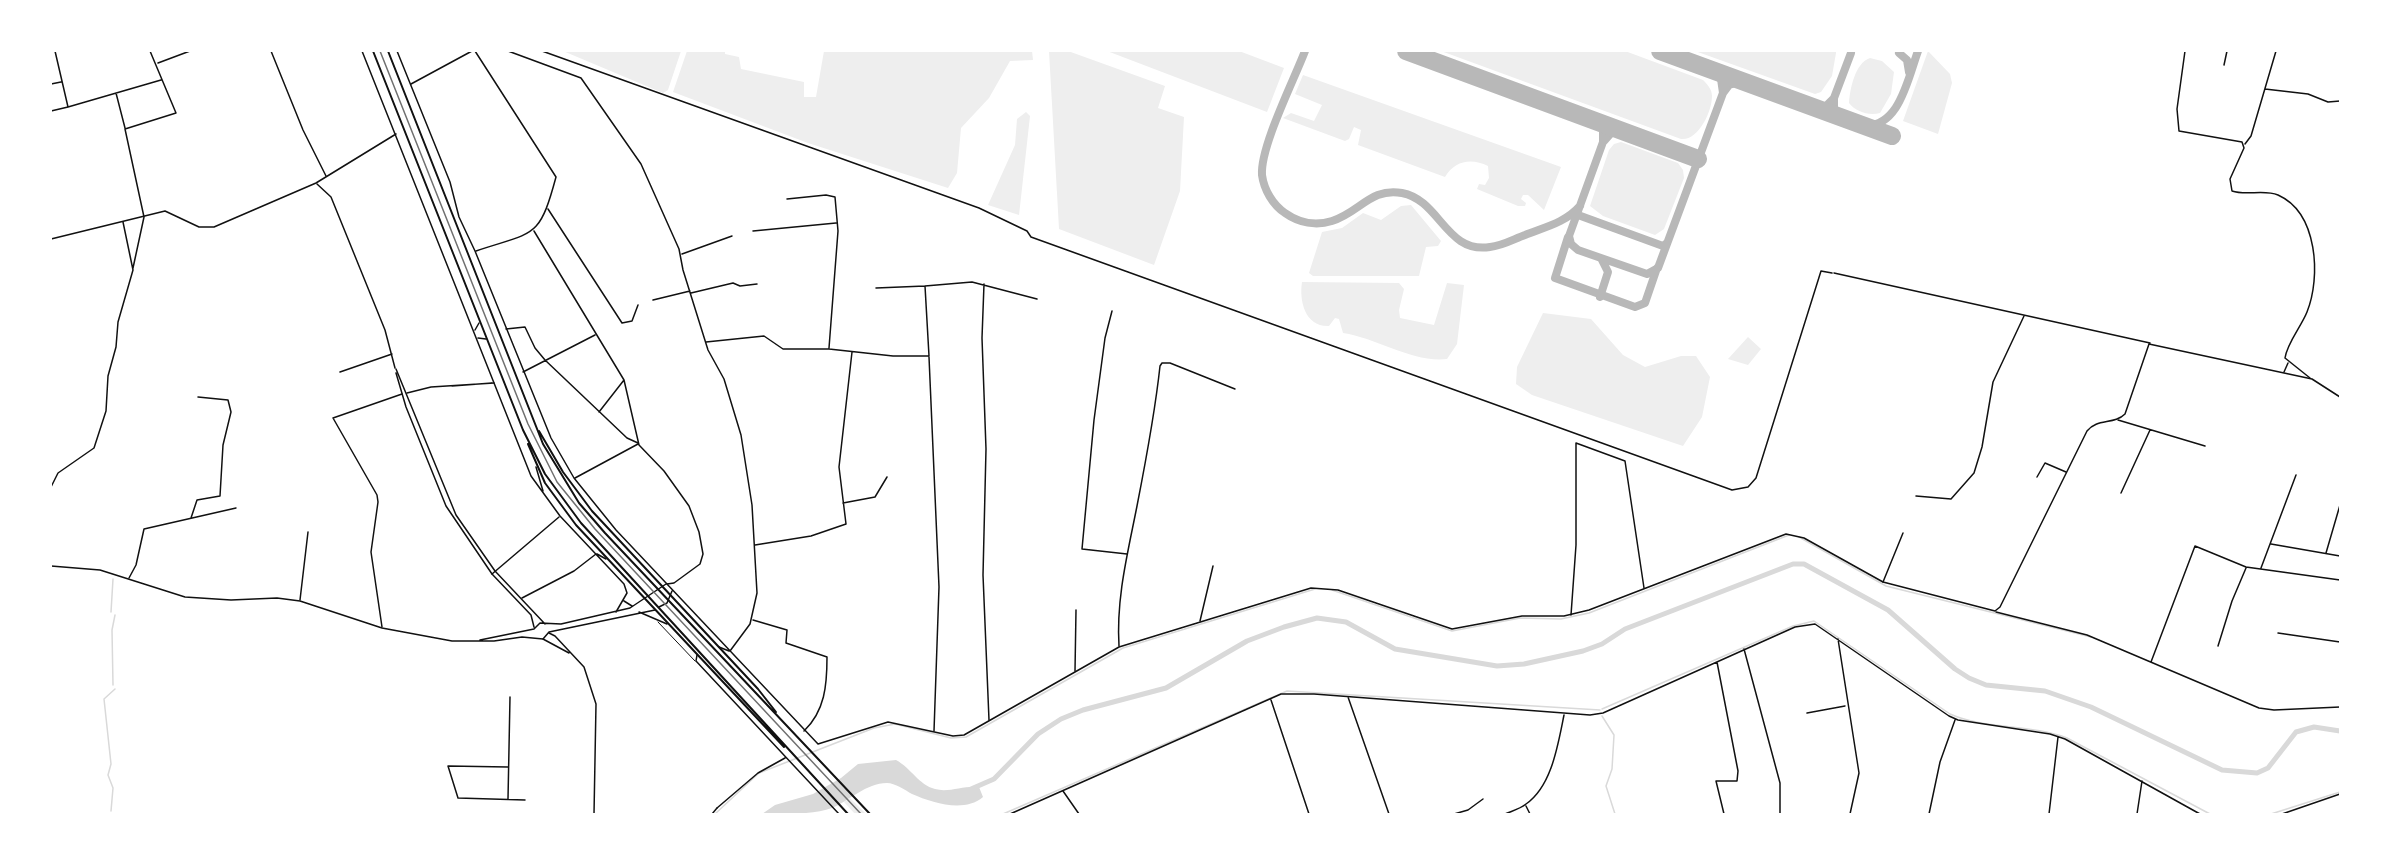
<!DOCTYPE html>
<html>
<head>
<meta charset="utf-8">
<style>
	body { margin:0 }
	#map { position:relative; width:2391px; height:865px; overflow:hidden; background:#fff; font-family:"Golos Text",sans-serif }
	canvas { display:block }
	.frame { position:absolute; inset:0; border:52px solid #fff; pointer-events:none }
</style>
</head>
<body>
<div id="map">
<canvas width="2391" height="865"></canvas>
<div class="frame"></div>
</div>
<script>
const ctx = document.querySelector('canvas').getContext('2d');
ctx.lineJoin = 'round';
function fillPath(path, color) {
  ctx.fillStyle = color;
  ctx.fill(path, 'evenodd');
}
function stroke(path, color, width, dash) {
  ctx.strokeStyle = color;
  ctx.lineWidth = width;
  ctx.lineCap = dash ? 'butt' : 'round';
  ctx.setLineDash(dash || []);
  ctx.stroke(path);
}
const green = new Path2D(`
	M 563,51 L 681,51 L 668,90 L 663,93 Z
	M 687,51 L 725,51 L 725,54 L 739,57 L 741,69 L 804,82 L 804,97 L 816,97 L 824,51 L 1032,51 L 1033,60 L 1010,61 L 989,98 L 961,128 L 957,173 L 948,188 L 808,143 L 673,92 Z
	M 1049,51 L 1068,51 L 1165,86 L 1158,108 L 1184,117 L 1180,191 L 1154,265 L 1059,229 Z
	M 1107,51 L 1239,51 L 1284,68 L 1267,112 Z
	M 1441,51 L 1625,51 L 1703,80 C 1707,84 1712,89 1712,96 C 1712,112 1698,141 1681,139 Z
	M 1695,51 L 1836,51 L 1836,53 L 1832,76 L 1821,92 L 1815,94 Z
	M 1928,51 L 1950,74 L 1952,83 L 1938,134 L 1903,121 Z
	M 1870,58 L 1882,61 L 1894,72 L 1891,94 L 1880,113 C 1869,116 1856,112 1849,103 C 1850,89 1855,63 1870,58 Z
	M 1303,75 L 1561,167 L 1544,210 L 1528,195 L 1523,195 L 1521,199 L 1526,203 L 1525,206 L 1518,206 L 1477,189 L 1479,184 L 1485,185 L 1489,178 L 1488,166 C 1472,158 1455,160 1445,177 L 1358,145 L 1361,130 L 1354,127 L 1349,139 L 1345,141 L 1283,118 L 1291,113 L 1314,121 L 1322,105 L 1295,94 Z
	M 1026,112 L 1030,116 L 1019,215 L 988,205 L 1015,145 L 1017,119 Z
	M 1621,142 L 1678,163 L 1683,170 L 1684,178 L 1664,229 L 1655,235 L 1603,216 L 1590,206 L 1609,150 L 1614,144 Z
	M 1411,205 L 1441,241 L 1438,246 L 1426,247 L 1419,276 L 1313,276 L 1309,273 L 1322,232 L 1342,228 L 1363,213 L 1381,220 L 1401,206 Z
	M 1302,282 L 1399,283 L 1404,289 L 1399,310 L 1400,318 L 1434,325 L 1447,283 L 1464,285 L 1457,344 L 1447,359 C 1413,363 1377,338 1343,333 L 1339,319 L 1335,318 L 1329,326 C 1305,327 1299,301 1302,282 Z
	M 1543,313 L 1591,319 L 1623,355 L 1645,367 L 1681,356 L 1696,356 L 1710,377 L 1702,417 L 1683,446 L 1532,395 L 1516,384 L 1517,367 Z
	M 1748,337 L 1761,349 L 1748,365 L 1728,359 Z
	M 850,798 L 866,814 L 855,814 L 844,802 Z`);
const water = new Path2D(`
	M 896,760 C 911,768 919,785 935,789 C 949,793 964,785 979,787 L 983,797 C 964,813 933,803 912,794 C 905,790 895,783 887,783 C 866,783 849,801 832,808 C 813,815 783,814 762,814 L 775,805 L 813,794 L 841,778 L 858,764 Z`);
const stream = new Path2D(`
	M 1799,537 L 1886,586 L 2091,637
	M 1332,590 L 1452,631 L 1520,618 L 1561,619 L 1589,613 L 1789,535
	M 111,612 L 113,579
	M 113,685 L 112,630 L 115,615
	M 1602,709 L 1793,626 L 1814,621 L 1950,714 C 1986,730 2030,724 2067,738 L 2210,814
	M 1602,716 L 1614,735 L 1612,769 L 1606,786 L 1615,814
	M 111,811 L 113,788 L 108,775 L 111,764 L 104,699 L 115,689
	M 715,814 L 759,773 L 874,728 L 895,724 L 951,738 L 966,737 L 1123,648 L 1315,589
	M 1003,814 L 1287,691 L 1600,710
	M 2271,814 L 2340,792`);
const river = new Path2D(`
	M 971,789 L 994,779 L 1038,734 L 1061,719 L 1083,710 L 1166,688 L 1247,641 L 1284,627 L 1317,618 L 1346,622 L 1395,649 L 1497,666 L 1524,664 L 1583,651 L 1602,644 L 1625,629 L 1793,564 L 1804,564 L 1888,610 L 1955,669 L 1969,678 L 1986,685 L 2045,691 L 2091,707 L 2222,770 L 2257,773 L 2268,768 L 2296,732 L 2314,727 L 2340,731`);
const taxiway = new Path2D(`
	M 1305,51 C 1294,80 1260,147 1262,175 C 1264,190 1273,205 1285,213 C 1299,223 1316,226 1332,221 C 1359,213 1371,187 1402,193 C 1440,200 1446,254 1490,247 C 1502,246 1514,239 1525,235 C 1545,227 1565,223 1580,206
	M 1899,53 L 1907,60 L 1909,72
	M 1714,71 L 1721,79 L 1723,93 L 1729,85 L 1743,81
	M 1834,98 L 1851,53
	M 1815,108 L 1824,108 L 1834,98 L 1834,108 L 1841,118
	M 1592,120 L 1603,129 L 1603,142 L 1569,236 L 1571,244 L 1578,250 L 1647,274 L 1658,268 L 1723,93
	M 1861,125 C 1899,131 1908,78 1918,51
	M 1604,141 L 1612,132 L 1618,130
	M 1577,213 L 1578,215 L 1663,246 L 1667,243
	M 1568,237 L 1555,278 L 1635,307 L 1645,303 L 1657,268
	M 1600,297 L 1608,272 L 1602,260`);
const runway = new Path2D(`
	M 1406,51 L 1698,159
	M 1660,51 L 1892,136`);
const service = new Path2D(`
	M 658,622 L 695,661`);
const minor = new Path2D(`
	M 55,51 L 68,107 L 161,80
	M 271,51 L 303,130 L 326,176
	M 475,51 L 556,177 C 539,240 535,231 476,251
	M 508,51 L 581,78 L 641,164 L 679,249 L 683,270 L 708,350 L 724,379 L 741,435 L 752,505 L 757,593 L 750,624 L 730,651
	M 542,51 L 979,208 L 1027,231 L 1031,237 L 1732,490 L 1748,487 L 1756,478 L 1821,271 L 1832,273
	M 2185,51 L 2177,109 L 2179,131 L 2242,142 L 2244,148 L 2230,179 L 2232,191 C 2246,196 2264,189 2278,195 C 2318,213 2321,277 2307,312 C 2301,327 2287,343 2285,358 L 2310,378
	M 158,63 L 190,51
	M 2224,65 L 2227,51
	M 51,84 L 61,82
	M 411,84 L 472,51
	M 2265,89 L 2308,94 L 2328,102 L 2340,101
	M 116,93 L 125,128
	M 51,111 L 68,107
	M 2245,144 L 2251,136 L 2276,51
	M 317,184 L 331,197 L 385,330 L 395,368
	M 787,199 L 826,195 L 835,197 L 838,231 L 829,348
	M 548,209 L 622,323 L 632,321 L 638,305
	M 534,231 L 624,380 L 599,412
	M 753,231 L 836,223
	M 682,254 L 732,236
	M 133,268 L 144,217 L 125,129 L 176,113 L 150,51
	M 984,284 L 982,338 L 986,449 L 983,575 L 989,720
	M 876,288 L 925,286
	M 691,293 L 733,283 L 740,286 L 757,284
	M 653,300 L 690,291
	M 1112,311 L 1105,338 L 1094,420 L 1082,549 L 1127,554
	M 506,329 L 525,327 L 535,348 L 545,360 L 627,438 L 638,443
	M 706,342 L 764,336 L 783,349 L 829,349 L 893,356 L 929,356 L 925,286 L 972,282 L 1037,299
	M 929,357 L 939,587 L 934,731
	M 340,372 L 392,354
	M 523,372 L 595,335
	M 2284,372 L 2288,363
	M 624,380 L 639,445 L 664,471 L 689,506 L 699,532 L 703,554 L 700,564 L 674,583 L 667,584
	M 452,386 L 492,383
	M 407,393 L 431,387 L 494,383
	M 2118,420 L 2205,446
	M 2037,477 L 2045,463 L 2066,472
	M 575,478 L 638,444
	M 51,487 L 58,473 L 94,448 L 106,411 L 108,376 L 116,347 L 118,322 L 133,270 L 123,222
	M 2121,493 L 2150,430
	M 1916,496 L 1951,499 L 1974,473 L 1982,447 L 1993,382 L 2024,316
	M 843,503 L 875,497 L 887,477
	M 191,518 L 197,500 L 220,496 L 223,445 L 231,412 L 228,400 L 198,397
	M 2271,544 L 2340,556
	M 755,545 L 811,536 L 846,524 L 839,467 L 852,352
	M 2326,553 L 2340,505
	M 2261,568 L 2296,475
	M 492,574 L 559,517
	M 129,578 L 136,565 L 144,529 L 236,508
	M 1883,582 L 1903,533
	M 522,598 L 574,571 L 596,554
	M 300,600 L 308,532
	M 1996,612 L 2087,635 L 2259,708 L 2274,710 L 2340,707
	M 1571,615 L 1576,545 L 1576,443 L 1625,461 L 1644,588
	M 753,620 L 787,630 L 786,643 L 827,657 C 827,685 825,711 804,731
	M 1200,621 L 1213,566
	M 382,627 L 371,552 L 378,502 L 377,495 L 333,418 L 402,394
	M 549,633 L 555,636 L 584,667 L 596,704 L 594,814
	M 2278,633 L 2340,642
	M 543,639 L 569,653
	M 1838,639 L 1859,773 L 1850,814
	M 1119,646 C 1116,598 1128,552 1137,506 C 1146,460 1155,413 1160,366 L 1162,363 L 1170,363 L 1235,389
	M 2218,646 L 2232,601 L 2246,568
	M 1744,649 L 1780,783 L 1780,814
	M 1717,662 L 1738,771 L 1737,781 L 1716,781 L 1724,814
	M 2151,662 L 2195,546 L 2246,567 L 2340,580
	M 1075,671 L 1076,610
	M 1348,697 L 1389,814
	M 1271,700 L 1309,814
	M 1807,713 L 1845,706
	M 508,767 L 448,766 L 458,798 L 525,800
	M 1063,791 L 1079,814
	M 508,799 L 510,697
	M 1526,806 L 1530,814
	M 92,814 L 104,814
	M 712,814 L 717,808
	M 1010,814 L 1281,694 L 1314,694 L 1590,715 L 1603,713 L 1795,627 L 1815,624 L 1949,716 L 1958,720 L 2050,734 L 2065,739 L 2200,814
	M 1454,814 L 1468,810 L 1483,799
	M 1505,814 C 1512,811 1520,809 1526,804 C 1552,786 1558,744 1564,715
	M 1929,814 L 1940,762 L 1955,720
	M 2049,814 L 2058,737
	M 2137,814 L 2142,781
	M 2282,814 L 2340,794`);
const tertiary = new Path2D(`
	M 362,51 L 531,476 L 560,516 L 624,584 L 627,593 L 616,612
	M 397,51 L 450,182 L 459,217 L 475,251 L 551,438 L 574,478 L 616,530 L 818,744 L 888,722 L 953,736 L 964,735 L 1119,647 L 1311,588 L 1338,590 L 1452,629 L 1522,616 L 1564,616 L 1589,610 L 1786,534 L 1804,538 L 1883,582 L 1995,611 L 2000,607 L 2087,431 C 2097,418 2114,425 2125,414 L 2149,344 L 2312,379 L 2340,397
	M 51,239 L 165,211 L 199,227 L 214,227 L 316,183 L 396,134
	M 1834,273 L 2150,343
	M 475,330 L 479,323
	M 478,338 L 486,339
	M 396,369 L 456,515 L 495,571 L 545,624
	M 396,373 L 406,407 L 446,506 L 492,574 L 531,615 L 534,627
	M 536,467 L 543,491
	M 597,554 L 606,559
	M 51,566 L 100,570 L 185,597 L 231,600 L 277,598 L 300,601 L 382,628 L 452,641 L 494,641 L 522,637 L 543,639 L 549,632 L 655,610
	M 624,601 L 632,606
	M 659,607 L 667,603 L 672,591
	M 639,612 L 667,624
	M 480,640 L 534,629 L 540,623 L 561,624 L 630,608 L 666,584
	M 719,647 L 729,651
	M 697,655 L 696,661 L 839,814
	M 717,808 L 758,773 L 785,758`);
const trunk = new Path2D(`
	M 373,51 L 523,430 L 545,474 L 581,523 L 848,814
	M 388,51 L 543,444 L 579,503 L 605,533 L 870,814
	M 539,431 L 563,472 L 592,511 L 758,689 L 776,712
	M 528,444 L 545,483 L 576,525 L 784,747`);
const tram = new Path2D(`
	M 380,51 L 528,424 L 557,482 L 595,529 L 861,814`);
fillPath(green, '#eee');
fillPath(water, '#d9d9d9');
stroke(stream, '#d9d9d9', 1.5);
stroke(river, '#d9d9d9', 5);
stroke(taxiway, '#b8b8b8', 8);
stroke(runway, '#b8b8b8', 18);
stroke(service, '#111', 1);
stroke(minor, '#111', 1.5);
stroke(tertiary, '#111', 1.5);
stroke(trunk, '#111', 2);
stroke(tram, '#707070', 1.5);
</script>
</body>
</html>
